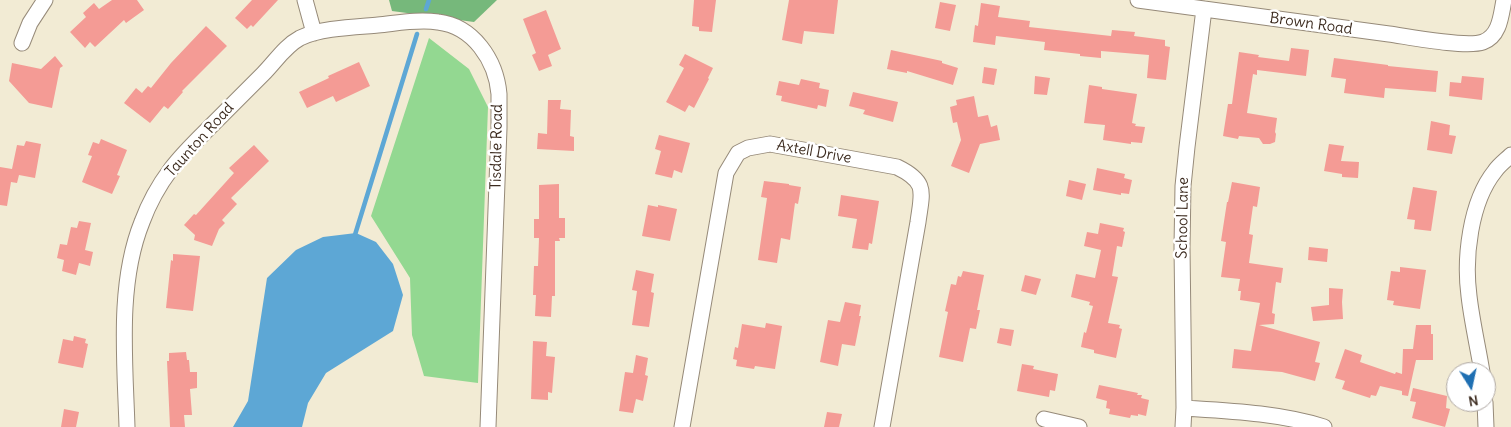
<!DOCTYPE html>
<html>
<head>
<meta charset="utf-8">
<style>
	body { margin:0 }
	#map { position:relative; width:1511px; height:427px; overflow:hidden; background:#f2ebd4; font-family:Delius,sans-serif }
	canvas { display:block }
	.north { position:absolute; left:1446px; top:362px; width:50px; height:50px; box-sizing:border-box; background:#fff; border:1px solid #b1aaa5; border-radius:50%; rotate:170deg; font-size:14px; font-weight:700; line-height:20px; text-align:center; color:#3b2a1e }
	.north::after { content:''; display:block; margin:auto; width:18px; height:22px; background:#1f6fb2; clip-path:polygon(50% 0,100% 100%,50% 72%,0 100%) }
</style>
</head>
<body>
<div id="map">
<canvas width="1511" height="427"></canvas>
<div class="north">N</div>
</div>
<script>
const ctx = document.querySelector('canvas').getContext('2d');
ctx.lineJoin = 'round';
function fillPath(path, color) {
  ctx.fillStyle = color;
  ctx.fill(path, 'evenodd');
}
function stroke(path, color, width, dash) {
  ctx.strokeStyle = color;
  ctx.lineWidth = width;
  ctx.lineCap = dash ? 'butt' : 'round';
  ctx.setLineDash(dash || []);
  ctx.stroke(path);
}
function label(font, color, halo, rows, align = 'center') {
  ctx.font = font + ' Delius,sans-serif';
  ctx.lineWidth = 5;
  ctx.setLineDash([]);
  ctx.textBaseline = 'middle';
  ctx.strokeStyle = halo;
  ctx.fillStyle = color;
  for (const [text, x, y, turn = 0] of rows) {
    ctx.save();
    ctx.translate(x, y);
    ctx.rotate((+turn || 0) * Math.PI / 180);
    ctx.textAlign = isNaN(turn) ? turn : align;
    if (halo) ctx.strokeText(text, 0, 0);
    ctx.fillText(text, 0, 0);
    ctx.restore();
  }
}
const green = new Path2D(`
	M 429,38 L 469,69 L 488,107 L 478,383 L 424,376 L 412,335 L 410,278 L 371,216 Z`);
const forest = new Path2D(`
	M 389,0 L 497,0 L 474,22 L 392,11 Z`);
const water = new Path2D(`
	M 356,233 L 376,242 L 393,264 L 403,295 L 393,331 L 326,373 L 308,403 L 302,427 L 233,427 L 248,401 L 267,278 L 296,250 L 323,237 Z`);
const stream = new Path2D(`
	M 426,9 L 429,0
	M 354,238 L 417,34`);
const building = new Path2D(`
	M 112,0 L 137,0 L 144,10 L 126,23 L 124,20 L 95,47 L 90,42 L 85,48 L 70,32 L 86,17 L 83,13 L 94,3 L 99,9 Z
	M 252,0 L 278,0 L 253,27 L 251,25 L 247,29 L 235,18 Z
	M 694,0 L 716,0 L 712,32 L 699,31 L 699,27 L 692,26 Z
	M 789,0 L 838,0 L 834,34 L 804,31 L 802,44 L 782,40 Z
	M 940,2 L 956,5 L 950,31 L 935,28 Z
	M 981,3 L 1000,6 L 998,17 L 1030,21 L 1029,27 L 1111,36 L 1112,30 L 1135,32 L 1134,36 L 1165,40 L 1165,46 L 1170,47 L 1166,80 L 1147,78 L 1149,55 L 1101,51 L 1101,58 L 1080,56 L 1080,54 L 1044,50 L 1045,42 L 996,36 L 995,45 L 973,42 L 975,25 L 978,26 Z
	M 546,10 L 561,49 L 548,55 L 552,66 L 539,71 L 532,55 L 536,53 L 523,19 Z
	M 206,26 L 227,46 L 182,91 L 183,92 L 168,109 L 164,106 L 150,123 L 124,103 L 136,88 L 142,93 L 148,86 L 151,88 L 171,63 Z
	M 1291,48 L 1309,50 L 1306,76 L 1257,70 L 1257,75 L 1253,74 L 1247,113 L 1277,118 L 1275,132 L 1276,134 L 1275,142 L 1270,144 L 1263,144 L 1259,138 L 1239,136 L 1238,139 L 1223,136 L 1228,104 L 1232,104 L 1239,52 L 1259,55 L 1258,57 L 1289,61 Z
	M 891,50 L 942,61 L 942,63 L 958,68 L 953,85 L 907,71 L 907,73 L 887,69 Z
	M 685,54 L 713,68 L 708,78 L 709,79 L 694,108 L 689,105 L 685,112 L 666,102 L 684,68 L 679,65 Z
	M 55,56 L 63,66 L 60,68 L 52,108 L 29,103 L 9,81 L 12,63 L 41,69 Z
	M 1334,58 L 1388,65 L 1388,66 L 1438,71 L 1436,92 L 1385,88 L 1384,98 L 1344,93 L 1346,79 L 1331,77 Z
	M 359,62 L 370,86 L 336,102 L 333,96 L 307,108 L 299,92 L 329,78 L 328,76 Z
	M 984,67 L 997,69 L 994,85 L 982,83 Z
	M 1035,76 L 1050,78 L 1047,95 L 1034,94 Z
	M 1462,76 L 1484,78 L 1482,100 L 1449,96 L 1450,82 L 1461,83 Z
	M 801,79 L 820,83 L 819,88 L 829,90 L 826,107 L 818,105 L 817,109 L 781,101 L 782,96 L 776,95 L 779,81 L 799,85 Z
	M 1089,85 L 1102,87 L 1102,89 L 1137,94 L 1132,123 L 1136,124 L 1135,126 L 1145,127 L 1142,143 L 1131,142 L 1131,144 L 1103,140 L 1105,125 L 1084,123 Z
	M 853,92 L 898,102 L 893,122 L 863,114 L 865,110 L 849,106 Z
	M 974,96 L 978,117 L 988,115 L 991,127 L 997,125 L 1000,140 L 980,144 L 969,173 L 951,166 L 961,140 L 957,122 L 953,123 L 950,107 L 957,105 L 956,100 Z
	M 548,100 L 561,100 L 560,109 L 571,110 L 570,136 L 574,137 L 574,151 L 537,149 L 538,133 L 547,134 Z
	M 1431,121 L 1450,125 L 1449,135 L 1456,136 L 1452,154 L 1427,150 Z
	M 659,135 L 690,143 L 682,173 L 674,170 L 672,178 L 655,174 L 661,151 L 655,149 Z
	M 101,139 L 127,150 L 117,175 L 120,176 L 112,194 L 82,182 L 92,156 L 88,155 L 93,142 L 99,144 Z
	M 26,141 L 41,144 L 35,178 L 19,175 L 17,183 L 11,182 L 7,206 L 0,205 L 0,167 L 12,169 L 17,145 L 24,146 Z
	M 1329,144 L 1344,146 L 1341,161 L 1359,162 L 1358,178 L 1342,177 L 1342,174 L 1324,171 Z
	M 254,145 L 269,161 L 231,198 L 237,204 L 222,220 L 225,223 L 219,229 L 212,246 L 194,240 L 195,235 L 184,225 L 194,214 L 196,215 L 234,173 L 229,168 Z
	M 1097,168 L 1125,174 L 1124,178 L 1132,180 L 1129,194 L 1121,193 L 1121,195 L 1093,190 Z
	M 1069,180 L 1086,184 L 1082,200 L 1066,196 Z
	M 764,181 L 789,184 L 789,185 L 801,187 L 798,204 L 795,203 L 790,240 L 781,238 L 777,263 L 758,260 L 767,198 L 761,197 Z
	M 1232,182 L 1260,187 L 1257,207 L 1253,206 L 1249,234 L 1253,235 L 1249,263 L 1283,268 L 1281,283 L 1276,282 L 1272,313 L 1275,314 L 1274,324 L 1259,325 L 1320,342 L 1315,362 L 1320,363 L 1315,381 L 1282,372 L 1232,368 L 1234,349 L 1251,351 L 1260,303 L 1240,300 L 1241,291 L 1238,291 L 1240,279 L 1221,277 L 1226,242 L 1221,241 L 1227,202 L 1228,202 Z
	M 559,184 L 559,218 L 565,218 L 565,238 L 559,238 L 560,241 L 555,241 L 555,296 L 552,296 L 551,317 L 535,316 L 536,295 L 533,295 L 534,266 L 538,266 L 539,238 L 534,238 L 534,219 L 539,219 L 539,185 Z
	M 1413,187 L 1437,191 L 1431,231 L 1414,229 L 1415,220 L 1407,219 Z
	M 841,195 L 879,201 L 872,244 L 869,243 L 868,250 L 852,248 L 857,219 L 838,216 Z
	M 648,205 L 658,207 L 658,205 L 677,209 L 670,241 L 642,236 Z
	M 79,221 L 91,223 L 85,250 L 93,252 L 90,266 L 79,263 L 76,275 L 62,271 L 64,260 L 57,258 L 60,244 L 67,245 L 71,227 L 77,228 Z
	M 1100,223 L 1124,228 L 1123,231 L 1125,232 L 1122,247 L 1117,246 L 1112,276 L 1118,277 L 1108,323 L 1120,325 L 1119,328 L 1122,329 L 1116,358 L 1094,353 L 1094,350 L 1081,347 L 1084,332 L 1086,333 L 1093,306 L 1089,305 L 1090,302 L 1071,297 L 1076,274 L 1095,278 L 1101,250 L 1084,246 L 1087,232 L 1098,234 Z
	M 1309,247 L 1328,249 L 1327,262 L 1308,260 Z
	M 173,254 L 200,256 L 193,311 L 166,308 L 171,260 L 173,261 Z
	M 1400,267 L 1426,270 L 1420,309 L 1393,305 L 1394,301 L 1387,300 L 1391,271 L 1400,272 Z
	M 636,270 L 654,274 L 651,292 L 654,293 L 649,327 L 632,325 L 637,291 L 632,290 Z
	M 963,271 L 984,275 L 977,310 L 980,310 L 976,329 L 970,328 L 963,362 L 939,357 L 948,312 L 945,311 L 951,284 L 956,285 L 958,276 L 961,277 Z
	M 1025,275 L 1041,279 L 1036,295 L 1021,291 Z
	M 1329,288 L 1343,289 L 1342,302 L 1343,319 L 1313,321 L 1311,307 L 1329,305 Z
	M 845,302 L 861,305 L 859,316 L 861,316 L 855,346 L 842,344 L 838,366 L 820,362 L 828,320 L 840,322 Z
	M 766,323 L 782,326 L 775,369 L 755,366 L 754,369 L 736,366 L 737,360 L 733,359 L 735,347 L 738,348 L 742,324 L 765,328 Z
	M 1416,325 L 1431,325 L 1431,334 L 1433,334 L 1433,360 L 1416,360 L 1408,396 L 1402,395 L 1402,391 L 1380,386 L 1376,396 L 1371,395 L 1370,398 L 1342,389 L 1345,381 L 1335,378 L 1345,349 L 1362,355 L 1360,362 L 1395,374 L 1396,372 L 1402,374 L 1403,349 L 1413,349 Z
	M 1000,328 L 1014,330 L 1011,346 L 997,343 Z
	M 74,336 L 86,339 L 85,343 L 88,344 L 83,368 L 58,363 L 63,339 L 73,341 Z
	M 533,341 L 547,342 L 546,356 L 555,357 L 552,393 L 548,392 L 548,400 L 531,399 Z
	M 186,352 L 187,360 L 189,360 L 190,372 L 197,372 L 197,388 L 190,389 L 192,415 L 184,415 L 185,427 L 170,427 L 167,361 L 169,361 L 169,353 Z
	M 636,355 L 648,358 L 645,375 L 648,376 L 643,401 L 636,399 L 633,413 L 619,411 L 625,372 L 633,373 Z
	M 1022,364 L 1034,366 L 1033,369 L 1058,374 L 1055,391 L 1050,390 L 1049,397 L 1017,391 Z
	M 1099,385 L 1138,393 L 1137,395 L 1142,395 L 1141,398 L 1149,400 L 1146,416 L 1138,414 L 1138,416 L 1131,415 L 1130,418 L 1109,414 L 1110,409 L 1106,408 L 1107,401 L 1096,398 Z
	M 1413,388 L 1447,396 L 1446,408 L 1450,409 L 1445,427 L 1412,418 L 1416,402 L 1410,401 Z
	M 64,409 L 79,412 L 76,427 L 61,427 Z
	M 827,412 L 842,414 L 839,427 L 824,427 Z`);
const street = new Path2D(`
	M 305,0 L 314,33
	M 1138,0 C 1222,12 1306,23 1389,34 C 1410,37 1466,48 1483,42 C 1500,36 1501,15 1504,0
	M 22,43 L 30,23 L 45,0
	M 1482,372 C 1478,347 1472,322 1469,296 C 1464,258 1470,202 1495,171 C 1499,165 1506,160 1511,155
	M 1485,402 L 1486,427
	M 1184,408 C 1231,411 1279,413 1324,427
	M 1044,419 L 1079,427
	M 127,427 C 125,361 117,284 142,222 C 149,203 159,185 171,169 C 183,153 198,139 212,125 C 229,108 246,91 263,74 C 275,62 285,46 300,38 C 320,28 355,27 378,25 C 398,23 418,19 438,22 C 473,26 496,60 499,94 C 499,105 499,116 499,128 L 488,427
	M 682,427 L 726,173 L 738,153 L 748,148 L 770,144 L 897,167 C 928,182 922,192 918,222 L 882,427
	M 1183,427 L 1184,408 L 1182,247 L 1183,186 L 1187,147 L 1204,9`);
const streetNames = [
	["Brown Road",1311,24,8],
	["Taunton Road",200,140,-48],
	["Tisdale Road",497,147,-89],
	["Axtell Drive",814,152,10],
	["School Lane",1183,218,-89]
];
fillPath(green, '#93d891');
fillPath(forest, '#76b87b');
fillPath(water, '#5da7d5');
stroke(stream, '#5da7d5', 4.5);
fillPath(building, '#f49b95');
stroke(street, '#968a79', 17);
stroke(street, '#fff', 15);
label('15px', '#3b2a1e', '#fff', streetNames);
</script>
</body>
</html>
